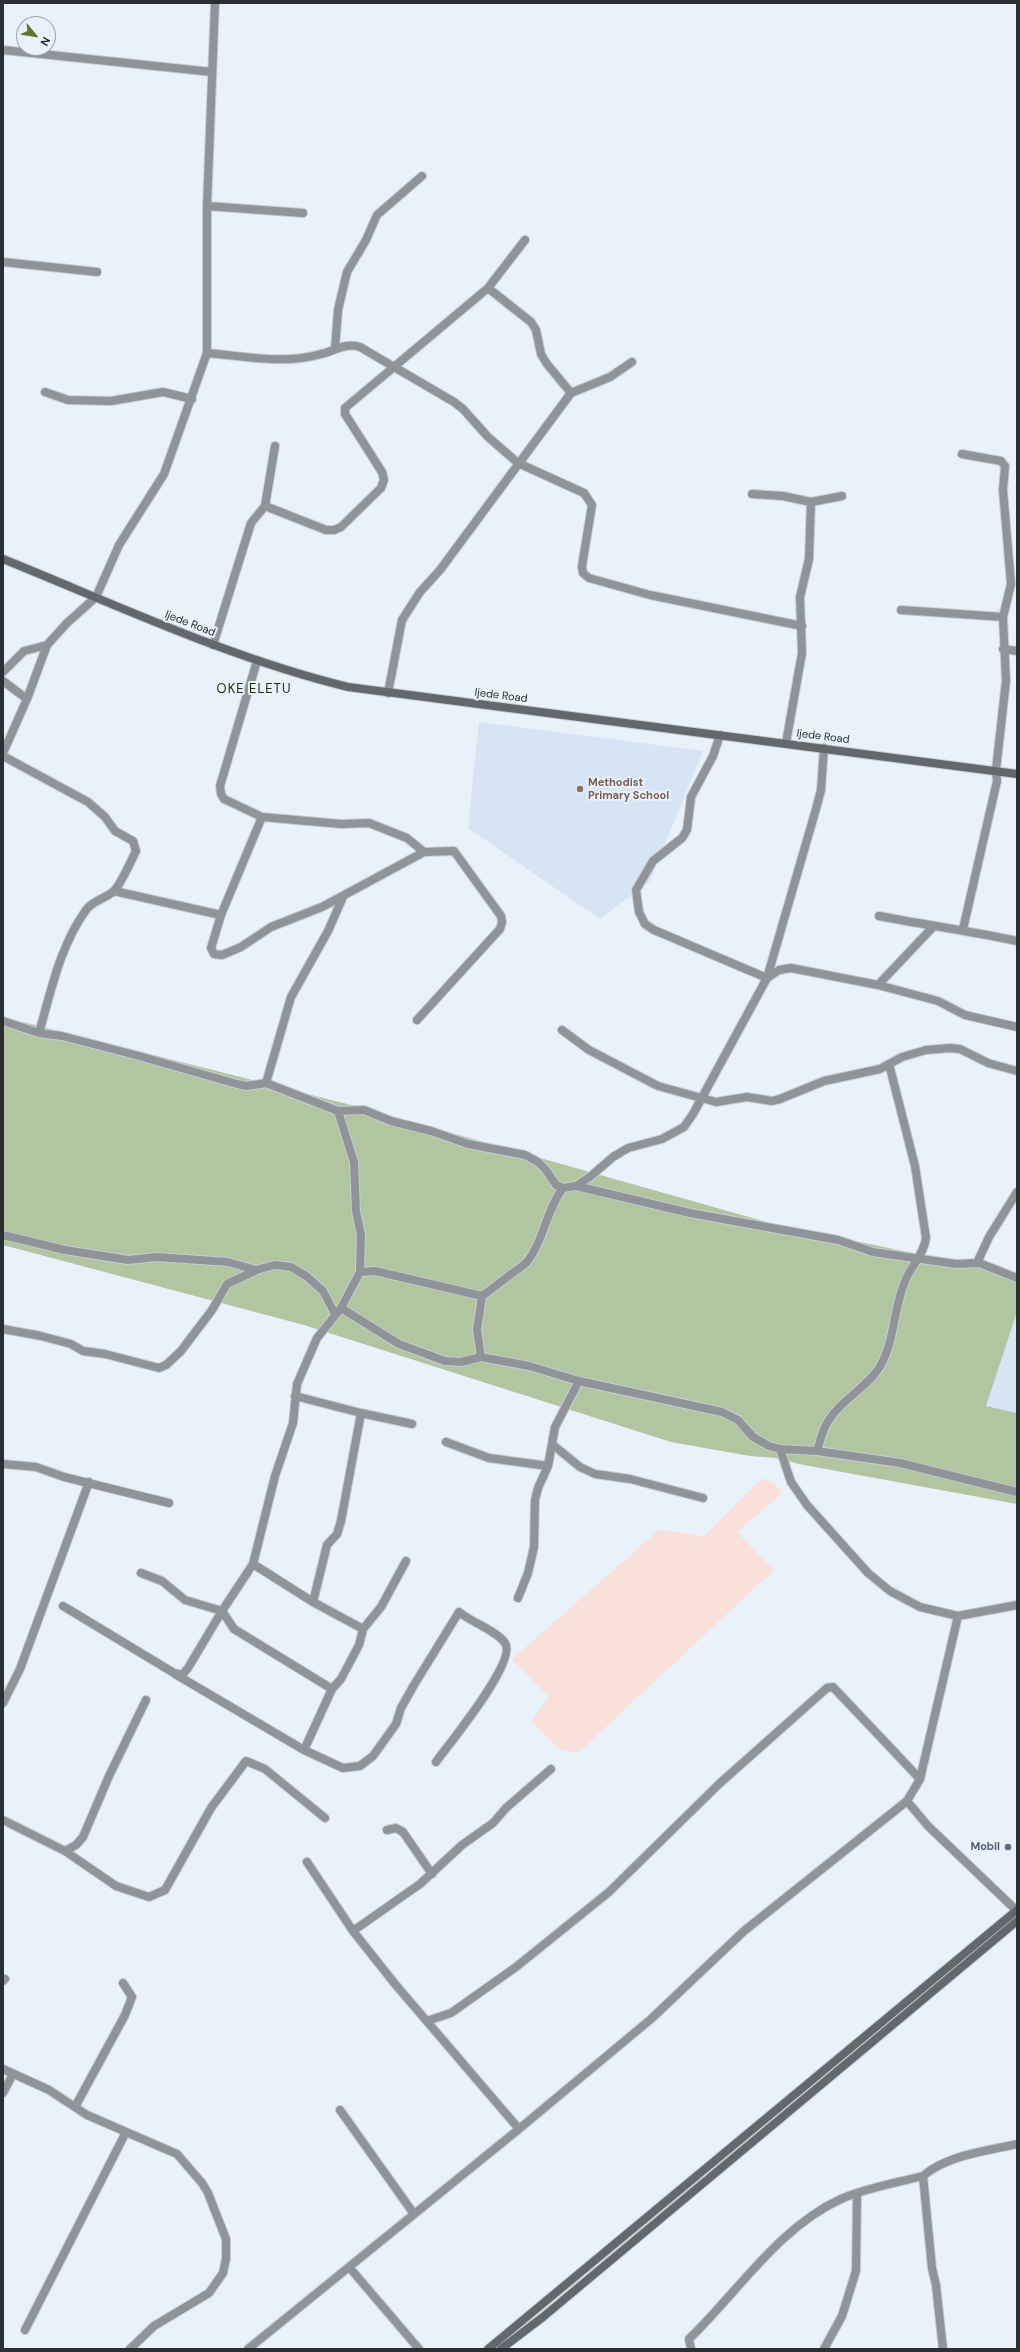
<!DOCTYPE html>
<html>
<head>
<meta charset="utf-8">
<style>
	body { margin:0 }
	#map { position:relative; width:1020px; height:2352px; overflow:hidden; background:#e9f1fb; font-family:"DM Sans",sans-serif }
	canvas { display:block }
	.frame { position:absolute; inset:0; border:4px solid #2b2e32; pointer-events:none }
	.north { position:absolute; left:16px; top:16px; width:40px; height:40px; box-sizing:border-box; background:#e9f1fb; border:1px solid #9da3ab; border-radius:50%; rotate:120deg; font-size:11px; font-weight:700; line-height:16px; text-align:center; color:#2b2e32 }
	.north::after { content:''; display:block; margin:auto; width:14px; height:18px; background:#607729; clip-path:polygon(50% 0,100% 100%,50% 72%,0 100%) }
</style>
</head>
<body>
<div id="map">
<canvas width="1020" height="2352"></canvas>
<div class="frame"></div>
<div class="north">N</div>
</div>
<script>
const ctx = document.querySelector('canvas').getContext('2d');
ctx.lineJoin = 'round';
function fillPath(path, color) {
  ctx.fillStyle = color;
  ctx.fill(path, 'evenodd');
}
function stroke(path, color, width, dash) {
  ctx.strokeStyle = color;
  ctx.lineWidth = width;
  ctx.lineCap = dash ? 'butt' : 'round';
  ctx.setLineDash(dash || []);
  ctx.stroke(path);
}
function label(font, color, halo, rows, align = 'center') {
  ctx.font = font + ' "DM Sans",sans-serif';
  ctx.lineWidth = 4;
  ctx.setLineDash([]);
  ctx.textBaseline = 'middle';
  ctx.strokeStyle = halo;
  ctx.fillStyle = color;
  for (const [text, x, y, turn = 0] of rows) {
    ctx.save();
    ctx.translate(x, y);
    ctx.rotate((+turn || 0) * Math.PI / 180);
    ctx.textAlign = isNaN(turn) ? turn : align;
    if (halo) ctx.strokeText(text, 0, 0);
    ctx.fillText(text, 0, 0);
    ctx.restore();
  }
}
const built = new Path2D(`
	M 479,722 L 703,751 L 650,881 L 600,919 L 468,828 Z
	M 1017,1312 L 1017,1413 L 986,1406 Z`);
const industrial = new Path2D(`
	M 763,1478 L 775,1484 L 782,1493 L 737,1532 L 774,1570 L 578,1753 L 558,1749 L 531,1721 L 549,1697 L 512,1659 L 659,1530 L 704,1536 Z`);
const green = new Path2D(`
	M 3,1017 L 367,1109 L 770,1223 L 1017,1275 L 1017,1312 L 986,1406 L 1017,1413 L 1017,1504 L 804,1465 L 775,1458 L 750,1456 L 671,1442 L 304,1325 L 3,1245 Z`);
const street = new Path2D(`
	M 3,50 L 212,72
	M 207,206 L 303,213
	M 3,262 L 97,272
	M 488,288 L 531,322 L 536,330 L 541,354 L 547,364 L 571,393
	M 335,349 L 338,310 L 347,272 L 366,240 L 377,215 L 422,176
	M 207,353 C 244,356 285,365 321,354 C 335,351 346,342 360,347 L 454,402 L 463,409 L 488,437 L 518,463 L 584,493 L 592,505 L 582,566 L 583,573 L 589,578 L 650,595 L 802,626
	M 45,392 L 68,400 L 111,401 L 163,392 L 192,399
	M 962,454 L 1001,461 L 1005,466 L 1003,490 L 1011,584 L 1003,617 L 1006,681 L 996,770 L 997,781 L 963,929
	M 752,494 L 783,496 L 811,502 L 842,496
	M 265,506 L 326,530 L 334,530 L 341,527 L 381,488 L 384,480 L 382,472 L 345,414 L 345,408 L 488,288 L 525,240
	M 901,610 L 1003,617
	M 213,645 L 251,523 L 265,506 L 275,446
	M 1003,649 L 1017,651
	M 257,661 L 220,786 L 221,794 L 224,799 L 262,817 L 341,824 L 369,823 L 407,838 L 424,852
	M 3,672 L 24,651 L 47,645
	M 3,681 L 27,699
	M 388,693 L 402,620 L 420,592 L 440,570 L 571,393 L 610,377 L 632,362
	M 720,735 L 713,756 L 691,797 L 687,830 L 682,838 L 653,861 L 636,890 L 639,912 L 645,924 L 654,930 L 767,978 L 779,970 L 791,968 L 878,985 L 938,1001 L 965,1015 L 1017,1027
	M 786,743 L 802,653 L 800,597 L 809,559 L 811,502
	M 3,753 L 27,699 L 47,645 L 67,623 L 96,597 L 119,545 L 164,474 L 207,353 L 207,206 L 215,3
	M 3,756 L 88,802 L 105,817 L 115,831 L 133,841 L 136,851 C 131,861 121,884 114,891 C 105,899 93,900 86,910 C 60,946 51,991 39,1033
	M 262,817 L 221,915 L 211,948 L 214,954 L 222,955 L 241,947 L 271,927 L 322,907 L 424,852 L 454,851 L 501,916 L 502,922 L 500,929 L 417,1020
	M 114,891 L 221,915
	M 879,916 C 925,925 971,931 1017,941
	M 878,985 L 933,927
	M 3,1021 L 39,1033 L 62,1036 L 139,1056 L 237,1084 L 247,1086 L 266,1083 L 338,1111 L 364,1110 L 391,1121 L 431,1131 L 468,1144 L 525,1155 L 538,1162 L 546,1170 L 556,1185 L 563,1188 L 576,1186 L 591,1176 L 613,1157 L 628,1148 L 662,1139 L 684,1127 L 693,1114 L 767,978 L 816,809 L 821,790 L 824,748
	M 562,1030 L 589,1050 L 658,1086 L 716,1102 L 747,1097 L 772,1101 L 780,1099 L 824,1081 L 880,1069 L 902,1057 L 926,1050 L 950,1048 L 960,1049 L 988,1063 L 1017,1071
	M 266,1083 L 291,997 L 328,931 L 343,897
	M 576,1186 L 690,1213 L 838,1240 L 873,1252 L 956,1264 L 979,1263 L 1017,1278
	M 3,1235 L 65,1250 L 128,1260 L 157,1257 L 228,1262 L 256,1270 L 275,1265 L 291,1267 L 306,1276 L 323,1291 L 335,1314
	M 977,1263 L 989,1237 L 1017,1192
	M 360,1272 L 375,1271 L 482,1296
	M 341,1308 L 399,1344 L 445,1361 L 461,1362 L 481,1357 L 529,1366 L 579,1381 L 722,1412 L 738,1420 L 753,1437 L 769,1446 L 780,1449 L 817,1451 L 900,1463 L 1017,1492
	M 3,1329 L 41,1336 L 71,1344 L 83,1351 L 105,1354 L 159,1368 L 166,1365 L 181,1351 L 212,1310 L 227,1284 L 255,1271
	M 481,1357 L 477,1330 L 482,1296 L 526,1263 C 544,1241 546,1210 563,1188
	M 295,1396 L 361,1413 L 412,1424
	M 446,1442 L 489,1458 L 548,1466
	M 553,1445 L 580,1467 L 595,1474 L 630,1479 L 703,1498
	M 780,1449 L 791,1482 L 807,1505 L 868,1573 L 890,1591 L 920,1607 L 958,1616 L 1017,1605
	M 817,1451 C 820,1442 822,1432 826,1425 C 837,1403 862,1391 877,1371 C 896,1344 892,1309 906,1279 C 912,1265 924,1254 926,1238 L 915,1166 L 889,1064
	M 3,1464 L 36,1467 L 64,1477 L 169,1503
	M 253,1564 L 313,1602 L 363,1629
	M 141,1573 L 162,1581 L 185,1600 L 222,1611 L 234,1629 L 332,1689
	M 518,1598 L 528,1573 L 534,1547 L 535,1500 L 538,1488 L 548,1466 L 555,1427 L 579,1381
	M 313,1602 L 327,1545 L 337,1534 L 341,1521 L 361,1413
	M 63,1606 L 174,1673 L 182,1675 L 188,1668 L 222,1611 L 253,1564 L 275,1476 L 293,1423 L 297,1384 L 317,1338 L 341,1308 L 360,1272 L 361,1235 L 356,1211 L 354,1162 L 338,1111
	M 175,1674 L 304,1750 L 343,1768 L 360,1766 L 373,1756 L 396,1724 L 401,1708 L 414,1685 L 459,1612 C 471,1622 497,1631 505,1643 C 518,1661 448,1745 436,1762
	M 3,1703 L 20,1669 L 89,1482
	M 304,1750 L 332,1689 L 341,1679 L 359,1645 L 363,1629 L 381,1607 L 406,1561
	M 920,1779 L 958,1616
	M 3,1820 L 65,1851 L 116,1886 L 149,1897 L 165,1890 L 211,1808 L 246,1761 L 265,1769 L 325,1818
	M 387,1830 L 396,1828 L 403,1832 L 432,1874
	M 65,1851 L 76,1845 L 83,1837 L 109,1776 L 146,1700
	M 307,1862 L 353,1931
	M 3,1981 L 5,1979
	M 427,2021 L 451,2013 L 516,1967 L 609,1892 L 719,1784 L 827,1688 L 833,1687 L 920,1779 L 907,1801 L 928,1826 L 1017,1911
	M 3,2069 L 49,2090 L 87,2115 L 177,2154 L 202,2183 L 208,2193 L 226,2239 L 226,2259 L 223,2273 L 209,2293 L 154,2326 L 130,2349
	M 3,2093 L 13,2074
	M 75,2107 L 125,2015 L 132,1997 L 123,1983
	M 340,2110 L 414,2214
	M 519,2129 L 395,1984 L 353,1931 L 420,1884 L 462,1845 L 493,1823 L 506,1808 L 551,1769
	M 349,2267 L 419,2349
	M 25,2330 L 126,2132
	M 248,2349 L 519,2129 L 651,2019 L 744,1931 L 907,1801
	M 691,2349 L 689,2339 C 737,2293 779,2227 841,2199 C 866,2188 896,2183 923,2176
	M 824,2349 L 842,2316 L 856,2271 L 857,2194
	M 943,2349 L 936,2285 L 932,2268 L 923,2176 C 947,2155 987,2151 1017,2144`);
const secondary = new Path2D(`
	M 3,559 C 117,605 229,658 348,687 L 1017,774
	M 488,2349 L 1017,1910
	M 501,2349 L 543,2317 L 1017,1921`);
const markers = [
	[580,789,4,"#8d6e63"],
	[1008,1847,4,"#5c6f8a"]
];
const streetNames = [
	["Ijede Road",190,624,21],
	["Ijede Road",501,696,7],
	["Ijede Road",823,737,7]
];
const educationNames = [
	["Methodist",588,783],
	["Primary School",588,796]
];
const serviceNames = [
	["Mobil",1000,1847]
];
const quarterNames = [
	["OKE ELETU",254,690]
];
fillPath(built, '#d6e4f3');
fillPath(industrial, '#fae0da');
fillPath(green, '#b2c5a1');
stroke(street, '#c7ced7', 10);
stroke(secondary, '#c7ced7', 10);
stroke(street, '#909397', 8);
stroke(secondary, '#63686d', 8);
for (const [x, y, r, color] of markers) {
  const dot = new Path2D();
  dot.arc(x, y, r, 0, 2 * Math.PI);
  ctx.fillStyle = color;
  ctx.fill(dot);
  stroke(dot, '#e9f1fb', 1.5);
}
label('11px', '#2b2e32', '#e9f1fb', streetNames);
label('bold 11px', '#785e54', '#e9f1fb', educationNames, 'left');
label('bold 11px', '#4e5e75', '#e9f1fb', serviceNames, 'right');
ctx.letterSpacing = '1px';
label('13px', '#232e08', '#e9f1fb', quarterNames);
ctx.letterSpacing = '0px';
</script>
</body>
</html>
